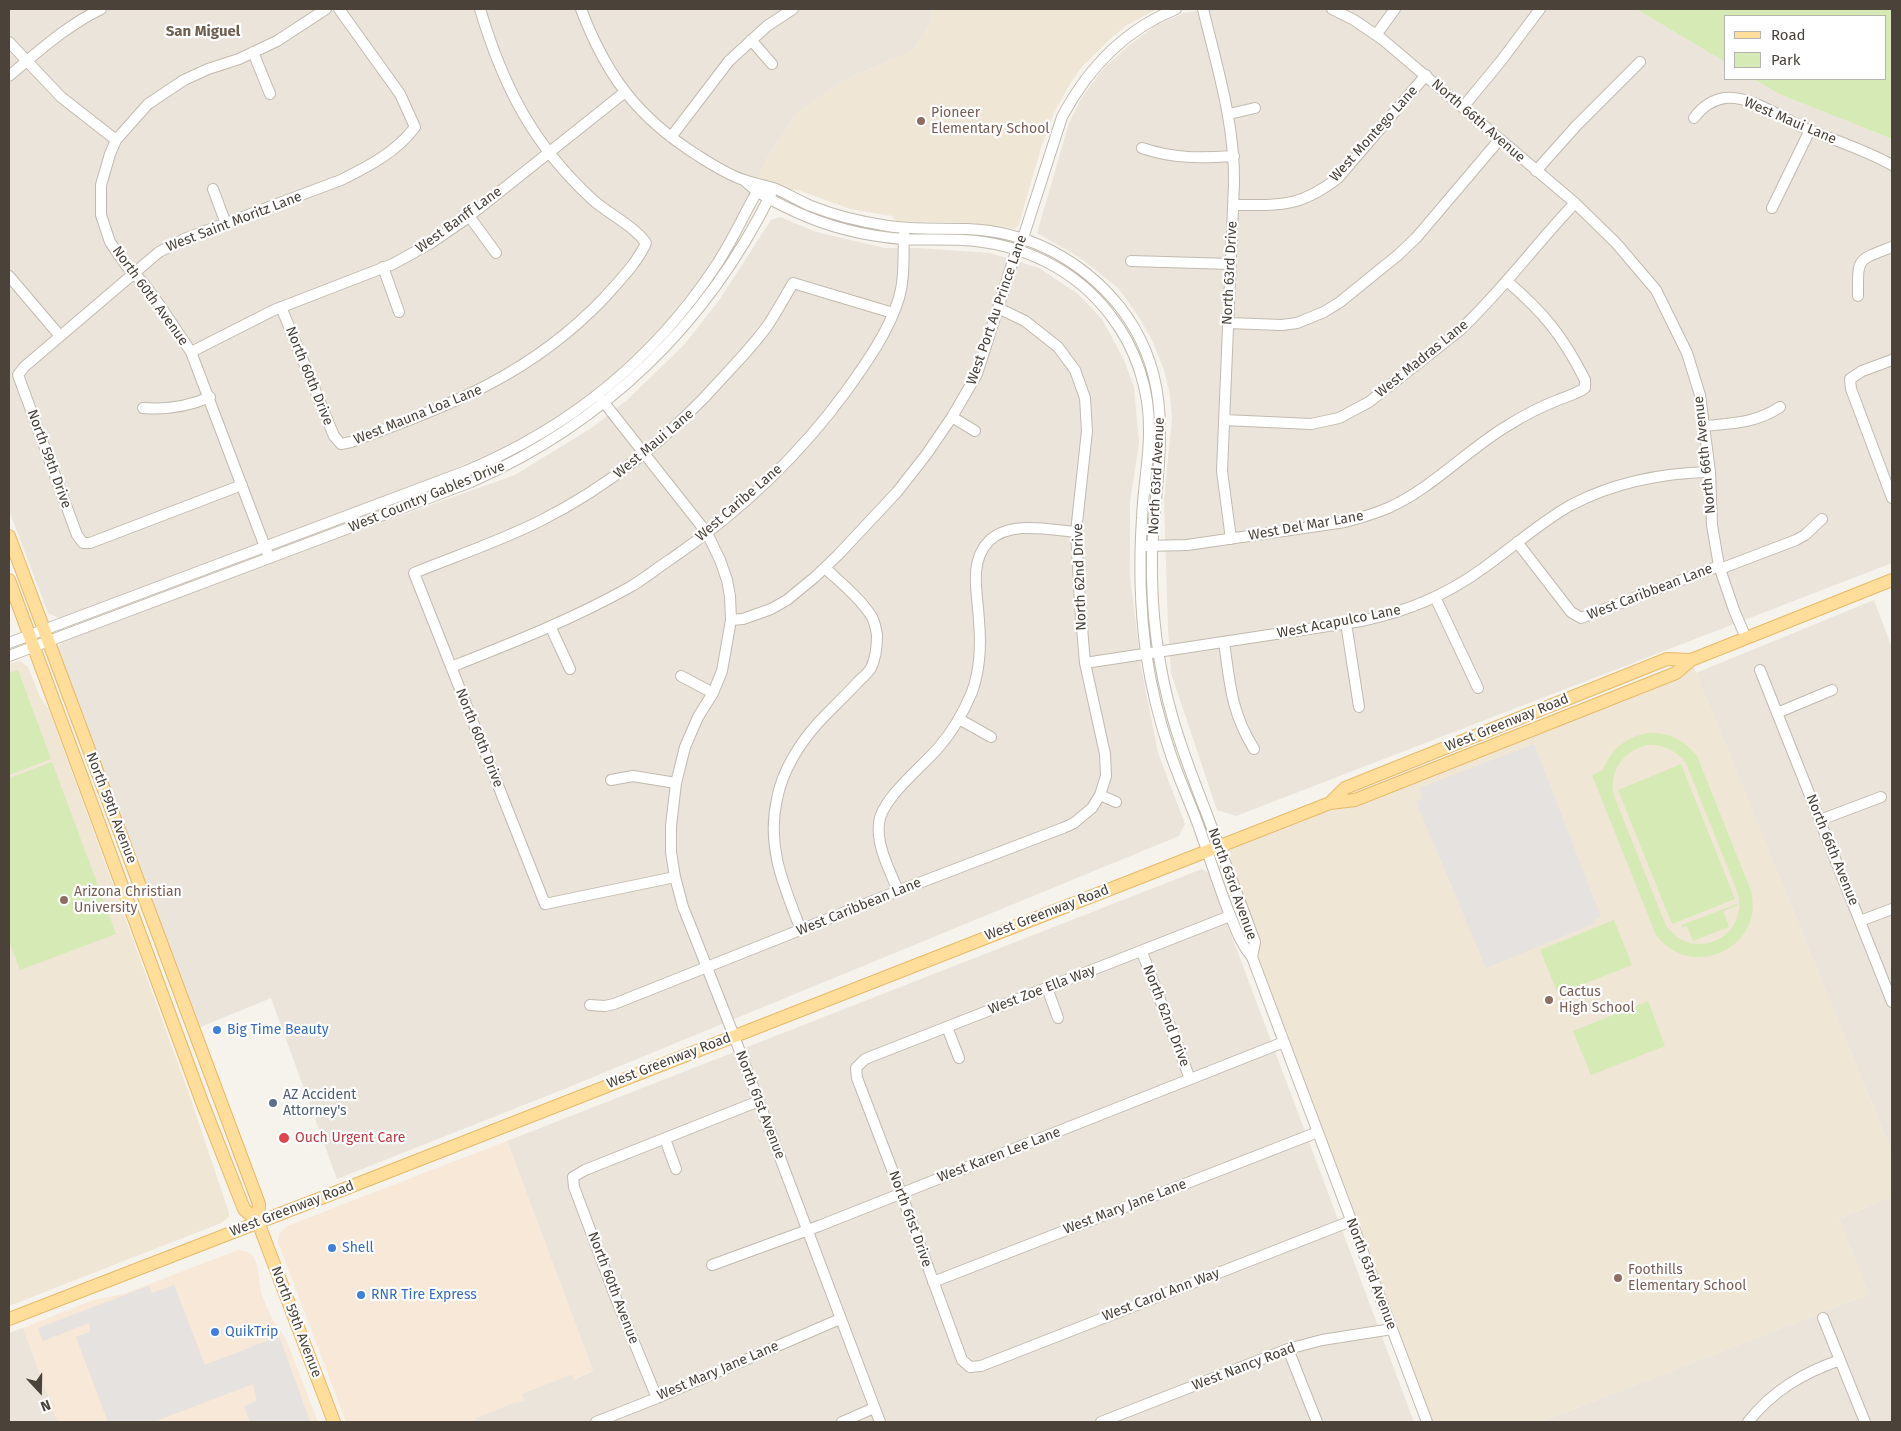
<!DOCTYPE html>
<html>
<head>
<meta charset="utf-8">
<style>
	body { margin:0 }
	#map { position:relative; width:1901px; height:1431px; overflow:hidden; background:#f6f2ec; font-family:"Fira Sans",sans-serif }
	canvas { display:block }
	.frame { position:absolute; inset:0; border:10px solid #4b4339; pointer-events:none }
	.legend { position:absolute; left:1724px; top:15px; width:162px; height:65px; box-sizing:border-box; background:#fff; border:1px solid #b7b4b0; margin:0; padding:6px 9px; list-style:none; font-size:15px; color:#4b4339 }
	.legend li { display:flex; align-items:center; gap:10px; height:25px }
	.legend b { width:25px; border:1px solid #b7b4b0 }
	.north { position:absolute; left:15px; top:1366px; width:50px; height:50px; -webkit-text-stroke:4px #fff; paint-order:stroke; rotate:159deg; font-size:14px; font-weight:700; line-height:20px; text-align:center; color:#4b4339 }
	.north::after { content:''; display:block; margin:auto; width:18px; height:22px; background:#4b4339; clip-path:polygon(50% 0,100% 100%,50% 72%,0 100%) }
</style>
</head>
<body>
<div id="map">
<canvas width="1901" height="1431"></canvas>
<div class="frame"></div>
<ul class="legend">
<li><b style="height:6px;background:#ffde9b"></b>Road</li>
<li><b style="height:14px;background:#d5eab4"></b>Park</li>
</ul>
<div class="north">N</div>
</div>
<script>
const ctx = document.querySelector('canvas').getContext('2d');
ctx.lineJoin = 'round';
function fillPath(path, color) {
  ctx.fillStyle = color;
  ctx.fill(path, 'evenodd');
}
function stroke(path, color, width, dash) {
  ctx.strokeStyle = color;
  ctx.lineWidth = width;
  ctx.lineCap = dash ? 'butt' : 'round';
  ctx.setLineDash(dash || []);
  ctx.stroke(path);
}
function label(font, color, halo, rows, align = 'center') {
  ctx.font = font + ' "Fira Sans",sans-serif';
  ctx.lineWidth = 4.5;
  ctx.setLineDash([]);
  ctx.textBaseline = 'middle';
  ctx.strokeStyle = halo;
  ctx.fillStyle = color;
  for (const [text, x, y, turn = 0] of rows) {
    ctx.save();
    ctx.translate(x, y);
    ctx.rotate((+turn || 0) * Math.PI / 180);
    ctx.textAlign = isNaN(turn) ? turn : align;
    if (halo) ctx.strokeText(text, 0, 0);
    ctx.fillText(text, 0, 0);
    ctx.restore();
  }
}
const residential = new Path2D(`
	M 9,9 L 932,9 L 931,17 L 927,28 L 911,52 L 849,78 L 828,91 L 797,113 L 766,160 L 758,178 L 718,252 L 699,280 L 666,322 L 643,346 L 607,380 L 574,405 L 536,431 L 495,452 L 409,487 L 59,618 L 48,613 L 9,510 Z
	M 1207,9 L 1636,9 L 1725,62 L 1725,79 L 1754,79 L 1779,94 L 1892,139 L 1892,563 L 1236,816 L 1217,810 L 1171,673 L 1168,628 L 1164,500 L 1172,418 L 1170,394 L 1164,370 L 1152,340 L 1137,314 L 1118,288 L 1079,257 L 1037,233 L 1069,123 L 1082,97 L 1104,68 L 1128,46 L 1157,25 L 1184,13 Z
	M 780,217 L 816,232 L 885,248 L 918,248 L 990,253 L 1039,268 L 1078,294 L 1102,319 L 1124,360 L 1134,387 L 1139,443 L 1130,502 L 1130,577 L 1141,667 L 1158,753 L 1185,824 L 1179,836 L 564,1089 L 337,1179 L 271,998 L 198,1028 L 58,650 L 58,647 L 65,640 L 346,535 L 515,475 L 593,427 L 627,400 L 684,345 L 720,299 L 771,220 Z
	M 1874,600 L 1892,648 L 1892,1153 L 1696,673 Z
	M 1202,869 L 1208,873 L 1414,1422 L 471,1422 L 475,1421 L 475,1418 L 518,1401 L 524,1401 L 521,1394 L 572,1374 L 575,1380 L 577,1378 L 593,1371 L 507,1141 Z
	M 1892,1196 L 1892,1422 L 1540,1422 L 1869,1294 L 1839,1219 Z
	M 23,1328 L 58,1422 L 9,1422 L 9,1333 Z`);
const commercial = new Path2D(`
	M 507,1141 L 593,1371 L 577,1377 L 577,1379 L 575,1380 L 572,1374 L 521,1394 L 524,1401 L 519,1403 L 518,1401 L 475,1418 L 476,1421 L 471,1422 L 468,1421 L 464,1422 L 346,1422 L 278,1242 L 280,1233 L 287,1226 Z
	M 238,1250 L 247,1252 L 253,1256 L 257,1265 L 261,1293 L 271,1317 L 286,1339 L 318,1422 L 58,1422 L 23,1328 L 93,1300 L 124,1294 Z`);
const education = new Path2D(`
	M 932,9 L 1157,9 L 1127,25 L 1108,41 L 1081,68 L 1070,84 L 1053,115 L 1041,148 L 1019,224 L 1015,229 L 971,223 L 896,221 L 892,216 L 850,209 L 798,190 L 790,190 L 776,183 L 758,178 L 766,160 L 797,113 L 828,91 L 849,78 L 911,52 L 927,28 L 931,17 Z
	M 1691,660 L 1892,1153 L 1892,1196 L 1839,1219 L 1869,1294 L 1540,1422 L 1427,1422 L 1213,848 Z
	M 20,661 L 28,667 L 40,697 L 49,709 L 188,1091 L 229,1213 L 229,1217 L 221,1223 L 9,1306 L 9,664 Z`);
const green = new Path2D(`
	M 1636,9 L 1892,9 L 1892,139 L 1779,94 L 1754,79 L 1885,79 L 1885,16 L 1725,16 L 1725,62 Z
	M 18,670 L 51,759 L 9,775 L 9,673 Z
	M 1648,733 C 1668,732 1685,740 1697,756 L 1751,891 C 1765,948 1691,982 1656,935 L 1592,775 L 1603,770 C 1611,749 1626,737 1648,733 ZM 1647,745 C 1663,744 1676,750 1686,763 L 1737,891 C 1751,937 1694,964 1666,926 L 1614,796 C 1609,771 1623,751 1647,745 Z
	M 52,762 L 116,934 L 20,970 L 9,941 L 9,778 Z
	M 1681,764 L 1735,899 L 1672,924 L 1618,790 Z
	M 1737,904 L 1738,905 L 1723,911 L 1729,927 L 1693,941 L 1687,926 L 1682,927 L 1682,925 Z
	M 1614,920 L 1632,965 L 1558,994 L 1540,950 Z
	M 1648,1001 L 1665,1046 L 1591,1075 L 1573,1031 Z`);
const parking = new Path2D(`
	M 1534,744 L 1601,917 L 1594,920 L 1595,923 L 1486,968 L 1416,801 L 1423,799 L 1419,788 Z
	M 174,1285 L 205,1365 L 279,1336 L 310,1422 L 250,1422 L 244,1406 L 257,1401 L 253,1384 L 153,1422 L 108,1422 L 76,1337 L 90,1332 L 89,1323 L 43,1341 L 38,1328 L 149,1286 L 152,1293 Z`);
const minor = new Path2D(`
	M 581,9 C 606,75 637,117 697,155 C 711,164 728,175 744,180 C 755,184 765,185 776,189 C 788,194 799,201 811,206 C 836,216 862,222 888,226 C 914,230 941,228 967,229 C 1028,231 1082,260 1120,307 C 1181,385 1155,467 1152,555 C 1151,609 1158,667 1173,719 C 1182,751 1194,781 1206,812 C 1222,855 1239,898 1255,942 L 1252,957
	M 1203,9 C 1217,67 1235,124 1234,184 L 1222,471 L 1231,539
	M 1332,9 L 1354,20 L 1382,39 L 1575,203 L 1616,243 L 1656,290 L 1687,353 L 1700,395 L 1710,472 L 1712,525 L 1719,566 L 1734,610 L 1746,638
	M 1376,35 L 1395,9
	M 751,40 L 772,64
	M 9,42 L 61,97 L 116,140
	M 253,52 L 270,94
	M 9,76 C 39,51 66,26 101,9
	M 1463,107 L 1501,61 L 1540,9
	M 1229,114 L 1255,108
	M 1694,118 C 1702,107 1711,100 1725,98 C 1750,95 1784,119 1807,129 C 1836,141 1866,150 1892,165
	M 671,137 L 729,61 L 767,26 L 793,9
	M 1142,148 C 1174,159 1200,158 1234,156
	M 1536,171 L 1576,126 L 1640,62
	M 744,180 C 759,195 775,202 794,211 C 828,227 865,236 903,239 C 923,240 943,239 963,240 C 1021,243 1076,269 1111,316 C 1136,348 1150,391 1149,432 C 1149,461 1143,489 1142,518 C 1139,563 1140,608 1146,653 C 1151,686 1159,720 1170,752 C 1179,780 1192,806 1201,833 C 1210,859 1218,884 1228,910 C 1235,927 1240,943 1252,957 L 1427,1422
	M 213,189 L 226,224
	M 1233,205 C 1280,205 1299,208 1338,178 L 1426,75
	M 1772,208 L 1810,130
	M 469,216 L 496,253
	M 1131,261 L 1231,264
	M 383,267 L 399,312
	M 9,276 L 60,336
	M 1858,296 C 1858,257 1856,261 1892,247
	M 281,307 L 334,436 L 341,444 L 351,442 C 450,405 530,376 605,297 C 620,280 637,263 646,243 C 633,225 610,215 593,200 C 533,145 503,86 480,9
	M 1228,323 L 1282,325 L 1297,323 L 1324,312 L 1340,302 L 1398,255 L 1416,238 L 1500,139
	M 191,352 L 274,310 L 393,264 L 431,243 L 463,221 L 625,92
	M 1892,360 L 1862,371 L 1850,379 L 1851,389 L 1892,498
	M 598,395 L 707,533 L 720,560 L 727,580 L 730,596 L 731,620 L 722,671 L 713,693 L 698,717 L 685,747 L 676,783 L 671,826 L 671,852 L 675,877 L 683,907 L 693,932 L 734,1036 L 880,1422
	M 143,408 C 167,410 187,407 210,397
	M 952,417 L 975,431
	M 1224,420 L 1311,424 L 1339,418 L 1369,402 L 1459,331 C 1501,292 1535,245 1575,203
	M 1705,426 C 1733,423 1756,423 1780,407
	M 242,485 L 90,543 L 83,543 L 77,535 L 18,375 L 24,367 L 159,252 L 184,239 L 341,180 C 367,167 397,152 415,127 L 400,94 L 339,9
	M 1517,542 L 1571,612 L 1581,618 L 1719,566
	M 1146,546 L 1187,545 L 1345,522 C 1360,518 1374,514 1388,508 C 1431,489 1467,450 1507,426 C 1523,416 1540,407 1558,400 C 1568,396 1576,394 1585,388 L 1585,380 C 1563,336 1544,313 1507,281
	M 267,552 L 191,352 L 161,307 L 144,284 L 126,265 L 110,242 L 101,215 L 101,185 L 110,154 L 116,140 L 148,104 L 184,80 L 208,69 L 239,59 L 277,41 L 326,9
	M 1720,569 L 1796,540 L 1805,535 L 1822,519
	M 1435,597 L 1478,688
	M 731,620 L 743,619 L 771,609 L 787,600 L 815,577 L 838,555 L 897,492 L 926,455 L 952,417 L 977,374 L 1014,258 L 1023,238 L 1062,117 C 1088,68 1124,30 1176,9
	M 1346,623 L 1359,707
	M 551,628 L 570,669
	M 1224,642 C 1230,684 1231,712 1254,749
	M 9,643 L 466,471 C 569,428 653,360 715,267 C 732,242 744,214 759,188
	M 9,656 L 471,482 C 605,423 706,325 771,194
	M 1085,663 L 1361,621 C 1406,612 1445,596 1482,569 C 1512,548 1539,523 1571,505 C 1615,482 1661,473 1710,472
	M 451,667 C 512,643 573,619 630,587 C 644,579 657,568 671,559 C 738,513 799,456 847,390 C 867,362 889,331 899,298 C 905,277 903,256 904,234
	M 1760,670 L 1892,1002
	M 681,676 L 713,693
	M 1777,713 L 1832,690
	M 959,719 L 991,737
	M 611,780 L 633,776 L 676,783
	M 1100,795 L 1116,802
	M 1820,820 L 1881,797
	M 675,877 L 545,904 L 414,573 C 456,556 500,541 540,521 C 612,485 673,434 726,374 C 740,359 756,342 768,325 C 777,311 785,297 793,283 L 893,313
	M 898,891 C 890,870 876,846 879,823 C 881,799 923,766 939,747 C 953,731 964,711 972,692 C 980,670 981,644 979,621 C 978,595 968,562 989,541 C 1010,520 1050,530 1076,532
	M 1230,916 L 865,1059 L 856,1068 L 857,1078 L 901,1193 L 962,1360 L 970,1367 L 981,1366 L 1351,1221
	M 1860,921 L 1892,909
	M 801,930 C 784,886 766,847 777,799 C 782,771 800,743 818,723 C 831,709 845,696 858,682 C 862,678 868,673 871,668 C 876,658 877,647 877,635 C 876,629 875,623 872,617 C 860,598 841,583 825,568
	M 1142,952 L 1190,1079
	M 1047,988 L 1058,1018
	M 590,1005 L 605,1006 L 614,1004 L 898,891 L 1063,828 L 1074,823 L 1092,808 L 1100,795 L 1106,776 L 1105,754 L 1085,663 L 1080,604 L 1076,532 L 1087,431 L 1085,398 L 1075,370 L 1058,347 L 1025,321 L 998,308
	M 947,1027 L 959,1058
	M 665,1139 L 676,1169
	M 712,1265 L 819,1226 L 1284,1042
	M 933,1282 L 1318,1132
	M 1823,1318 L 1865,1422
	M 1288,1349 L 1317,1422
	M 657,1398 L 615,1296 L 574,1187 L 573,1177 L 585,1170 L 759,1101
	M 596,1422 L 657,1398 L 840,1319
	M 842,1422 L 874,1408
	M 1101,1422 L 1288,1349 L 1322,1340 L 1392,1329
	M 1748,1422 C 1772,1391 1803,1373 1840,1360`);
const major = new Path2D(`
	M 9,536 L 259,1204 L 258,1222 L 334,1422
	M 9,580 L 202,1102 L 244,1209 L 258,1222
	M 1330,803 L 1345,788 L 1667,659 L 1691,660
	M 9,1319 L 347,1188 L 1330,803 L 1355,800 L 1676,673 L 1691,660 L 1892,580`);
const markers = [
	[921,121,5,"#8d6e63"],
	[64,900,5,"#8d6e63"],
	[1549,1000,5,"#8d6e63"],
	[217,1030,5,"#3f7fe0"],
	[273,1103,5,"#5c6f8a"],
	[284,1138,6,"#e0444e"],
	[332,1248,5,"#3f7fe0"],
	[1618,1278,5,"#8d6e63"],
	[361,1295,5,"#3f7fe0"],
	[215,1332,5,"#3f7fe0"]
];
const educationNames = [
	["Pioneer",931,113],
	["Elementary School",931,129],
	["Arizona Christian",74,892],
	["University",74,908],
	["Cactus",1559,992],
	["High School",1559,1008],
	["Foothills",1628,1270],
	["Elementary School",1628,1286]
];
const streetNames = [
	["North 66th Avenue",1478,121,41],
	["West Maui Lane",1790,121,23],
	["West Montego Lane",1374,134,-48],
	["West Banff Lane",459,220,-36],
	["West Saint Moritz Lane",234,222,-21],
	["North 63rd Drive",1230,273,-87],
	["North 60th Avenue",150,296,54],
	["West Port Au Prince Lane",997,310,-71],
	["West Madras Lane",1422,359,-39],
	["North 60th Drive",309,376,68],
	["West Mauna Loa Lane",418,415,-22],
	["West Maui Lane",654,444,-40],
	["North 66th Avenue",1705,455,-96],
	["North 59th Drive",49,459,70],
	["North 63rd Avenue",1157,476,-87],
	["West Country Gables Drive",427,497,-22],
	["West Caribe Lane",739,503,-41],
	["West Del Mar Lane",1306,526,-10],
	["North 62nd Drive",1080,577,-92],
	["West Caribbean Lane",1650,592,-21],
	["West Acapulco Lane",1339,622,-11],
	["West Greenway Road",1507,723,-22],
	["North 60th Drive",479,738,68],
	["North 59th Avenue",111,808,69],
	["North 66th Avenue",1832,850,68],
	["North 63rd Avenue",1232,884,70],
	["West Caribbean Lane",859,907,-22],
	["West Greenway Road",1047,913,-21],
	["West Zoe Ella Way",1042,990,-21],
	["North 62nd Drive",1166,1016,69],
	["West Greenway Road",669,1061,-21],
	["North 61st Avenue",760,1105,69],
	["West Karen Lee Lane",999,1155,-21],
	["West Mary Jane Lane",1125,1207,-21],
	["West Greenway Road",292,1209,-21],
	["North 61st Drive",910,1219,70],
	["North 63rd Avenue",1371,1274,69],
	["North 60th Avenue",613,1288,69],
	["West Carol Ann Way",1161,1295,-21],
	["North 59th Avenue",296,1322,69],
	["West Nancy Road",1244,1367,-21],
	["West Mary Jane Lane",718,1371,-23]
];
const shopNames = [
	["Big Time Beauty",227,1030],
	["Shell",342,1248],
	["RNR Tire Express",371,1295],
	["QuikTrip",225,1332]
];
const serviceNames = [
	["AZ Accident",283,1095],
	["Attorney's",283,1111]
];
const healthNames = [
	["Ouch Urgent Care",295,1138]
];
const neighbourhoodNames = [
	["San Miguel",203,32]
];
fillPath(residential, '#eae4da');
fillPath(commercial, '#f7e8d7');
fillPath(education, '#efe6d6');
fillPath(green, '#d5eab4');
fillPath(parking, '#e5e2e0');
stroke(minor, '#c2baae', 12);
stroke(major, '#e6ba69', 14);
stroke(minor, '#fff', 10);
stroke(major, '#ffde9b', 12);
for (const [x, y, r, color] of markers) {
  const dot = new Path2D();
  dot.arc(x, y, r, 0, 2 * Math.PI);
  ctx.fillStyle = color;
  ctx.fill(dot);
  stroke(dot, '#fff', 2);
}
label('14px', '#785e54', '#fff', educationNames, 'left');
label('14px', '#4b4339', '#fff', streetNames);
label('14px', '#366cbe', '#fff', shopNames, 'left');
label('14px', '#4e5e75', '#fff', serviceNames, 'left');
label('14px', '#be3a42', '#fff', healthNames, 'left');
label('bold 15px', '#6e6050', '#fff', neighbourhoodNames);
</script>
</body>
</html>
